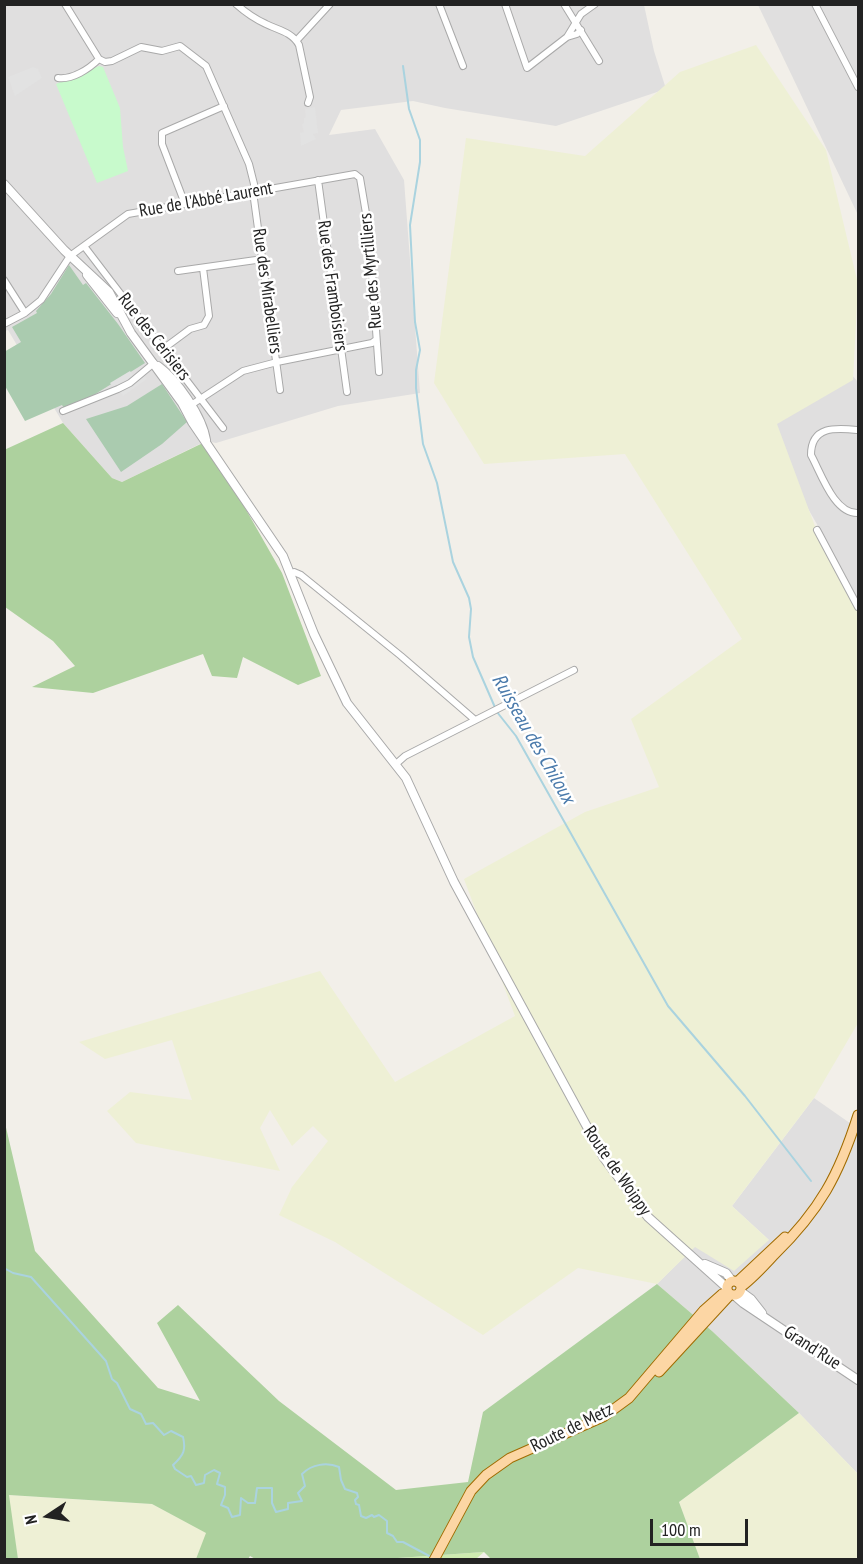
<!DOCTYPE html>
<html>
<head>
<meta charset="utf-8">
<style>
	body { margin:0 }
	#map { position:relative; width:863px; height:1564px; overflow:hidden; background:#f2efe9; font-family:"PT Sans Narrow",sans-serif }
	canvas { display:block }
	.frame { position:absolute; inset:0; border:6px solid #222; pointer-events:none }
	.north { position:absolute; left:18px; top:1486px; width:60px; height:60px; -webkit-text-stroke:4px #fff; paint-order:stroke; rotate:258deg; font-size:16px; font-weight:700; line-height:24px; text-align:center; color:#222 }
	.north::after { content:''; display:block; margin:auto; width:21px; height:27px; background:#222; clip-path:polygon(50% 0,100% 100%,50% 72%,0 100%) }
	.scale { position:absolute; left:650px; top:1519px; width:98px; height:27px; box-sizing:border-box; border:3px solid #222; border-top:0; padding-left:8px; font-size:18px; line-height:21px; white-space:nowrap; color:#222; -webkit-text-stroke:4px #fff; paint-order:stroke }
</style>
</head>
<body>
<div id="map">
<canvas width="863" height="1564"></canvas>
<div class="frame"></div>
<div class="north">N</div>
<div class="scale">100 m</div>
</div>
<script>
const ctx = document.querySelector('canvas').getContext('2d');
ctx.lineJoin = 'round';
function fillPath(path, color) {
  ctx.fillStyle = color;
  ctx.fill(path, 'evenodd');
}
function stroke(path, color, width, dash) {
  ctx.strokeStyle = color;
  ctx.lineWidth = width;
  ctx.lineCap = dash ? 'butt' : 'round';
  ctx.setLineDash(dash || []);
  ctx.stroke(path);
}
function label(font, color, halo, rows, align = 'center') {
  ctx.font = font + ' "PT Sans Narrow",sans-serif';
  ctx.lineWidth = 5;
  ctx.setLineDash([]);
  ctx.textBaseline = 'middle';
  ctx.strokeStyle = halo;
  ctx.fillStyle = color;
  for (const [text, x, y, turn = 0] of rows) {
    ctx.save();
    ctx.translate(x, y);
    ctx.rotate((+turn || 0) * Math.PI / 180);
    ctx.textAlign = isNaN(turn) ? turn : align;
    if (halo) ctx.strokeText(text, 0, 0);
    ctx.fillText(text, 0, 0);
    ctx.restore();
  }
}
const residential = new Path2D(`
	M 5,5 L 644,5 L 654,51 L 666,89 L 556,126 L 445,108 L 413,101 L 341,110 L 329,135 L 375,129 L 404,180 L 420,393 L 338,406 L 216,443 L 206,441 L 122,482 L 112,478 L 63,423 L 8,330 L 5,331 Z
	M 758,5 L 858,5 L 858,215 L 793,78 Z
	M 845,367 L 858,382 L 858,607 L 817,530 L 818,526 L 774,450 L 772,427 Z
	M 814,1098 L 857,1128 L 858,1126 L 858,1474 L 799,1413 L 712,1331 L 657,1284 L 695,1246 L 769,1240 L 732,1206 Z`);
const farmland = new Path2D(`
	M 756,45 L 826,150 L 858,284 L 853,380 L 777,424 L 816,529 L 858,607 L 858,1023 L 814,1098 L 732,1206 L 769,1240 L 734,1271 L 695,1247 L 657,1284 L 578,1268 L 483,1335 L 335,1242 L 279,1215 L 292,1187 L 328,1141 L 313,1126 L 292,1146 L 270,1110 L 260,1128 L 280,1171 L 136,1143 L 107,1111 L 130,1092 L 192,1100 L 172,1040 L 105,1059 L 79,1042 L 320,971 L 395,1082 L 515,1016 L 464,879 L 585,812 L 659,787 L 631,719 L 742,639 L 625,454 L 484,464 L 434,383 L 466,138 L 585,156 L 680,72 Z
	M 799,1413 L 858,1474 L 858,1559 L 700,1559 L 679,1502 Z
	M 8,1495 L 152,1504 L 207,1533 L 196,1559 L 18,1559 Z`);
const grass = new Path2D(`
	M 484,1552 L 476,1559 L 369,1560 Z`);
const forest = new Path2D(`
	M 63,423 L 112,478 L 122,482 L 207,441 L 282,573 L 321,676 L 298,685 L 243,657 L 237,678 L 212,676 L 203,654 L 93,693 L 32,687 L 75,666 L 53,641 L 5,607 L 4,450 Z
	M 4,1119 L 35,1251 L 158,1388 L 200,1401 L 157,1323 L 178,1305 L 279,1401 L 396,1490 L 468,1482 L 483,1412 L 657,1284 L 712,1331 L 799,1413 L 679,1502 L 700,1559 L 492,1560 L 484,1552 L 369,1560 L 257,1560 L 250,1556 L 248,1559 L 196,1559 L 206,1533 L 152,1504 L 9,1495 L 18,1559 L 5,1559 Z`);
const cemetery = new Path2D(`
	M 69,265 L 83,285 L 86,283 L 118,324 L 145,363 L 89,398 L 64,408 L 62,405 L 25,421 L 5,386 L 4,352 L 21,342 L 12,327 L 37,313 L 36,311 L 51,294 Z
	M 162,384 L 187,422 L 162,444 L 121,472 L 86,419 L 127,406 Z`);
const park = new Path2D(`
	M 99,66 L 103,67 L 120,108 L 123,147 L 128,171 L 97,183 L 56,84 Z`);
const parking = new Path2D(`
	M 33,67 L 38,69 L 42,78 L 15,96 L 8,77 Z
	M 315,107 L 318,133 L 313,134 L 316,139 L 301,146 L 300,133 L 304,132 L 302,124 L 304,123 L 304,118 L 306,117 L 305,109 Z
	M 130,371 L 135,378 L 142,373 L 147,379 L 123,396 L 118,389 L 115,390 L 110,383 Z`);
const stream = new Path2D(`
	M 403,66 L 409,109 L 420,140 L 420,162 L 410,225 L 415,322 L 420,350 L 416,370 L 416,388 L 423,444 L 437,483 L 453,562 L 469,598 L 471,609 L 469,637 L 473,657 L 497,712 L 516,736 L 668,1006 L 745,1096 L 811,1181
	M 4,1268 L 13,1273 L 31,1277 L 106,1361 L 112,1379 L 117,1383 L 130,1409 L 141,1414 L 146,1424 L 153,1423 L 164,1435 L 171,1431 L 183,1437 C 186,1450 184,1455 173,1465 L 175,1469 L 187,1477 L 191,1476 L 196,1485 L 204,1483 L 205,1475 L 214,1470 L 220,1473 L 217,1484 L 225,1487 L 225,1495 L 221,1505 L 228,1508 L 232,1517 L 240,1515 L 241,1498 L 248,1503 L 255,1503 L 257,1488 L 272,1488 L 272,1503 L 276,1512 L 288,1509 L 288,1503 L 302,1501 L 298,1493 L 305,1486 L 302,1474 C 312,1464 327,1462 339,1467 L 341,1480 L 345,1489 L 357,1493 L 358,1497 L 355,1500 L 356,1504 L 359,1505 L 361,1516 L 366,1518 L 372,1515 L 374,1517 L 379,1515 L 387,1521 L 387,1533 L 393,1536 L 397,1542 L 403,1542 L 433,1558`);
const minor = new Path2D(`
	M 236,4 C 245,12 255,19 266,24 C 278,30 292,32 299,45 L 310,97 L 308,103
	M 439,4 L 463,66
	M 505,4 L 527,68 L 567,37 L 577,34 L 581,30
	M 564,4 L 599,61
	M 815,4 L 858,87
	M 567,37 L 581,14 L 595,4
	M 297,40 L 330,4
	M 99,59 L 105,62 L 112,61 L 141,47 L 162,51 L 180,46 L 206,66 L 249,164 L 254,184 L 254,199 L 280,390
	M 58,78 C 72,80 89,69 99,59 L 65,4
	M 318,180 L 347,392
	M 185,204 L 162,144 L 162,133 L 224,106
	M 84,246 L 223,428
	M 178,271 L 263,259
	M 4,280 L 25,313
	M 4,324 L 25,313 L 41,300 L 70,256 L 128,214 L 355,174 L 360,178 L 369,231 L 379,372
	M 163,349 L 190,329 L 204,325 L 209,316 L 203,268
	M 188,407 L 243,371 L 277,362 L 372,343 L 376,340
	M 63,411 L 118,389 L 130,383 L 154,363
	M 858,430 C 837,428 811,425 811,455 C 821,473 834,514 858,513
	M 817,530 L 858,607
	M 291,573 L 294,572 L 301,575 L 401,656 L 475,720
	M 396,764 L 405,756 L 574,670`);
const tertiary = new Path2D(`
	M 4,184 L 64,250 L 109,292 L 131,333 L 182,403 L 192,422 L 283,556 L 314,634 L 347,703 L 406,778 L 454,882 L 604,1158 L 648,1217 L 726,1287
	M 87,275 L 117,313
	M 158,366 C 177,380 202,416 206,440
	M 705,1264 L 726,1273 L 732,1281
	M 740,1291 L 751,1299 L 762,1313
	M 735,1296 L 743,1303 L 858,1380`);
const primary = new Path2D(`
	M727 1288a7 7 0 1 1 14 0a7 7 0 1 1-14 0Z
	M 737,1282 L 785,1237
	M 741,1287 C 753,1278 764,1266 774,1255 C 820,1210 839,1175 858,1115
	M 659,1372 L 730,1295
	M 434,1560 L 471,1491 L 486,1475 L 510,1458 L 603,1417 L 629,1398 L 704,1310 L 722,1294 L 727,1292`);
const streetNames = [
	["Rue de l'Abbé Laurent",206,200,-10],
	["Rue des Myrtilliers",371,271,-95],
	["Rue des Framboisiers",332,286,82],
	["Rue des Mirabelliers",267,291,82],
	["Rue des Cerisiers",154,337,52],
	["Route de Woippy",617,1171,55],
	["Grand'Rue",812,1348,33],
	["Route de Metz",572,1428,-26]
];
const waterNames = [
	["Ruisseau des Chiloux",533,739,60]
];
fillPath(residential, '#e0dfdf');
fillPath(farmland, '#eef0d5');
fillPath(grass, '#cdebb0');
fillPath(forest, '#add19e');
fillPath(cemetery, '#aacbaf');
fillPath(park, '#c8facc');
fillPath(parking, '#e2e2e2');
stroke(stream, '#aad3df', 2);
stroke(minor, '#a9a9a9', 8);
stroke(tertiary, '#a9a9a9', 10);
stroke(primary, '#a06b00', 11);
stroke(minor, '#fff', 6);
stroke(tertiary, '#fff', 8);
stroke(primary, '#fcd6a4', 9);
label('18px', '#222', '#fff', streetNames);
label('italic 20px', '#4a7aab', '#fff', waterNames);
</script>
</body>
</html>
